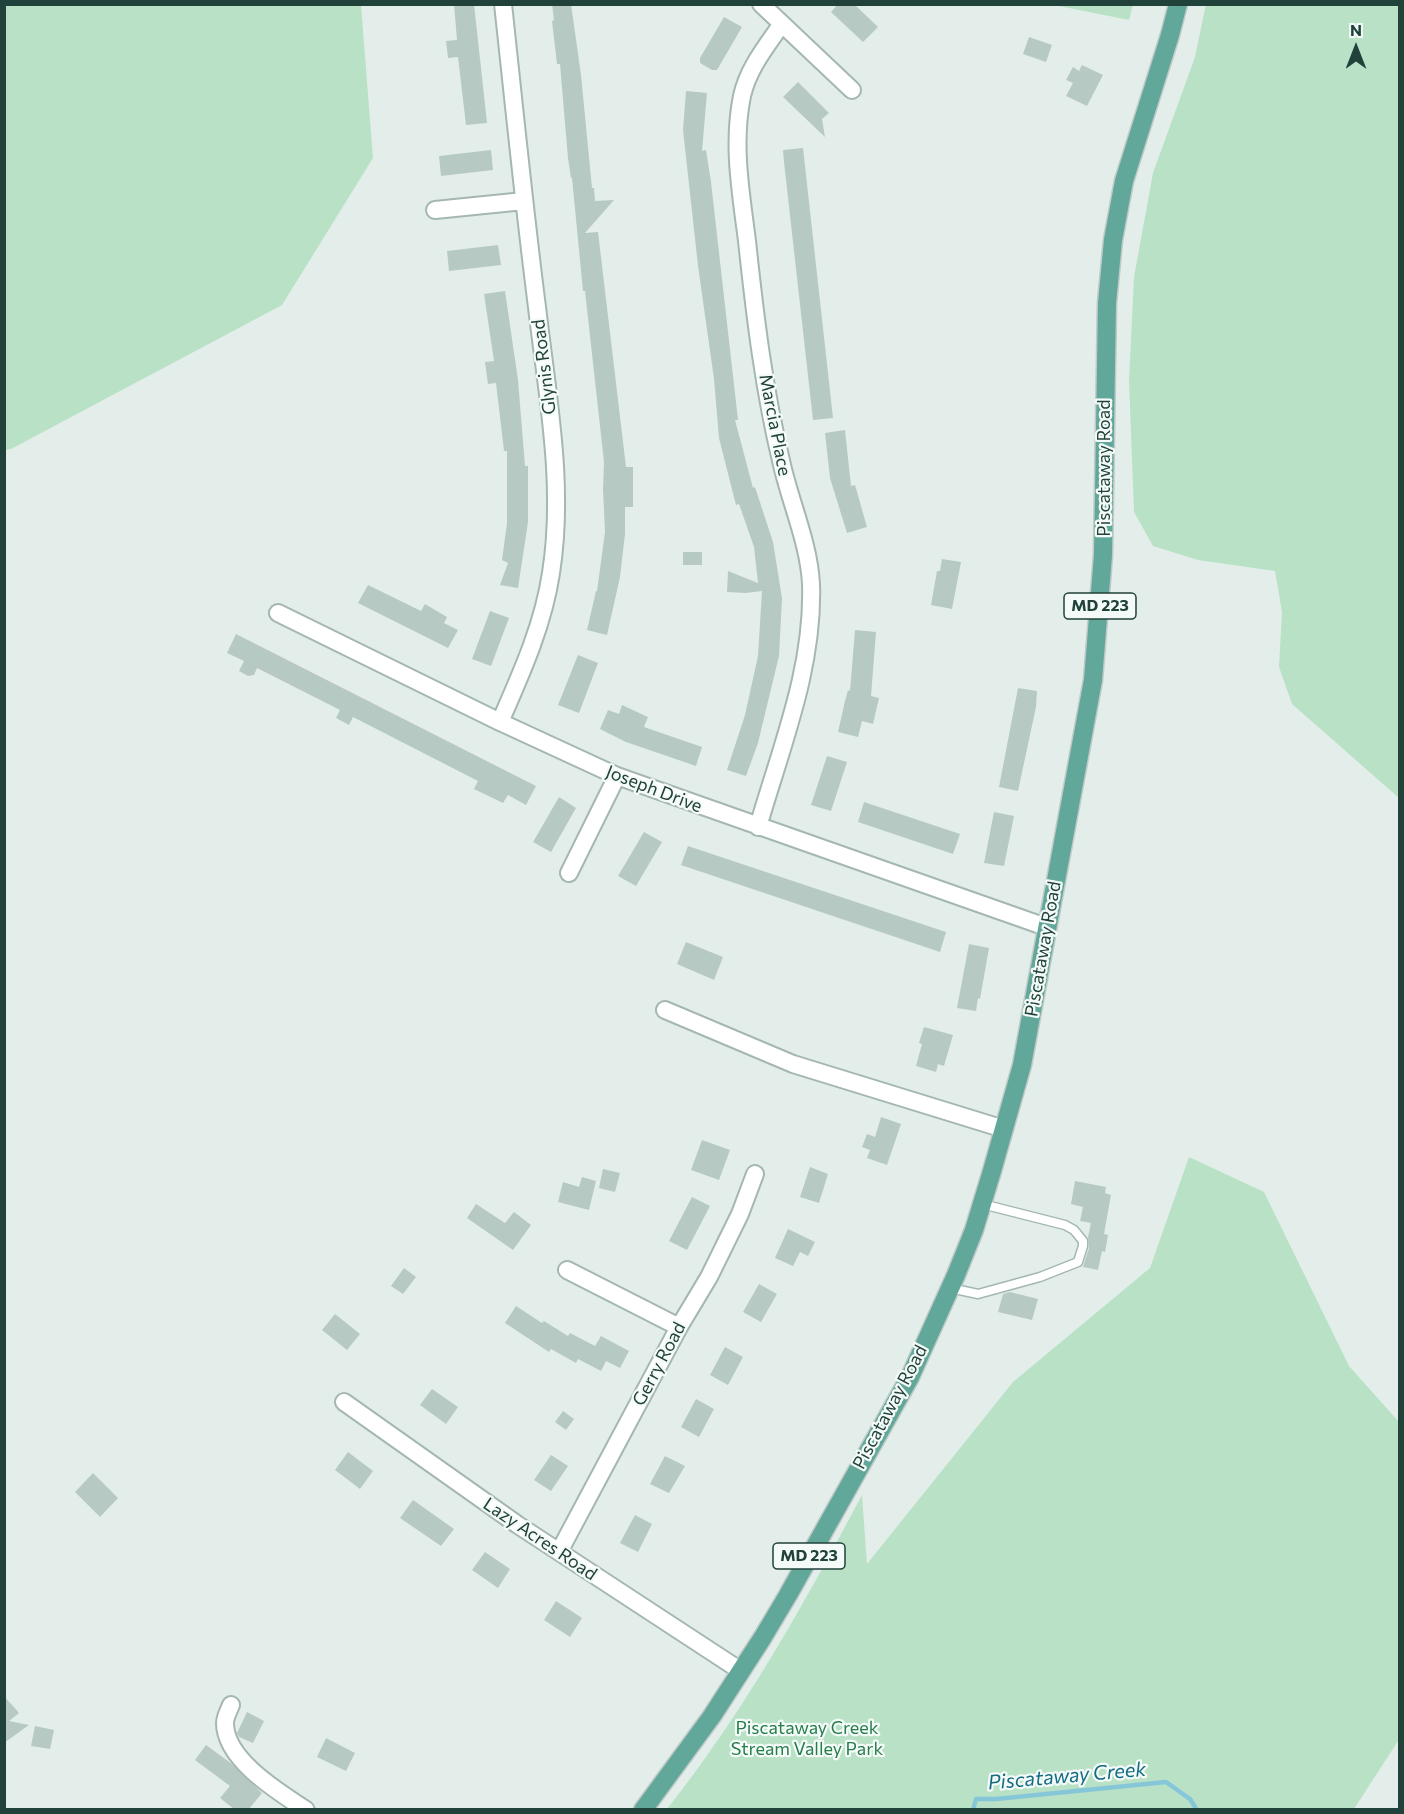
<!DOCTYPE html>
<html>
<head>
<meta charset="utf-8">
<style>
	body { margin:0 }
	#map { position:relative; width:1404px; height:1814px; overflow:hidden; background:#e3eeea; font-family:Commissioner,sans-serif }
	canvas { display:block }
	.frame { position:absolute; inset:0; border:6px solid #20423a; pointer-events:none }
	.north { position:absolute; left:1326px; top:18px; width:60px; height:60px; -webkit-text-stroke:4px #f4faf7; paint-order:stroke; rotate:0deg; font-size:16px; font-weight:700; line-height:24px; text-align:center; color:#20423a }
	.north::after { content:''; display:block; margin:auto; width:21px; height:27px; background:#20423a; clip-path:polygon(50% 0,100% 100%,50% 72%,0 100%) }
</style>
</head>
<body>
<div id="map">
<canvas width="1404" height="1814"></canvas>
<div class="frame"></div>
<div class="north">N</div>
</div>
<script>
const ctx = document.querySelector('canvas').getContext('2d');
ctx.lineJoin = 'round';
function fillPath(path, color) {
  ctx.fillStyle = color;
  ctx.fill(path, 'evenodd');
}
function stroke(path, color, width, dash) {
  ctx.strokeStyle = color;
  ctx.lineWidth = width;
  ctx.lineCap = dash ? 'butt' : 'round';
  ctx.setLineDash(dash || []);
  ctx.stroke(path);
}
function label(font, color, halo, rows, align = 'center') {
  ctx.font = font + ' Commissioner,sans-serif';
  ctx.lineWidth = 4.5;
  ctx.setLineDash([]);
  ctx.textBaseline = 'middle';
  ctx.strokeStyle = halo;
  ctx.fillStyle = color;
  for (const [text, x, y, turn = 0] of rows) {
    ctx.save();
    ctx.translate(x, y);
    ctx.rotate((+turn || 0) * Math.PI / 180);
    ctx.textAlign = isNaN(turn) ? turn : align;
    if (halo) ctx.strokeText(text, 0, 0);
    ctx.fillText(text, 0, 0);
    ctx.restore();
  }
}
const green = new Path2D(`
	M 1206,4 L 1399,5 L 1399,798 L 1292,704 L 1279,667 L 1282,612 L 1275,571 L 1198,560 L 1153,546 L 1134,512 L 1129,381 L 1134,277 L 1153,173 L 1195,57 Z
	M 4,5 L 361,5 L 373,158 L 282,305 L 11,449 L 5,450 Z
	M 1054,5 L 1133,4 L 1133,5 L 1129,20 Z
	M 1189,1157 L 1264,1192 L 1349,1366 L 1399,1422 L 1399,1741 L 1398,1741 L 1354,1809 L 667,1809 C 744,1712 804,1604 862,1495 L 867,1564 L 1013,1382 L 1150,1268 Z`);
const stream = new Path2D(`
	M 973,1810 L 976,1799 L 996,1799 L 1166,1782 L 1190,1799 L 1197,1810`);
const building = new Path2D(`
	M 454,4 L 474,4 L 487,123 L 466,125 L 458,57 L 448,58 L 446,41 L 457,40 Z
	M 552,4 L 571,4 L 581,75 L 592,188 L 594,188 L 595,201 L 614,200 L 585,233 L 598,232 L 626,467 L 633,467 L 633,507 L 625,507 L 625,534 L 620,577 L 607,635 L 587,630 L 596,591 L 597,591 L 605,532 L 603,490 L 604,462 L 585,291 L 583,291 L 572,178 L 571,178 L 568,158 L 560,64 L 557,64 L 552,21 L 554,20 Z
	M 838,4 L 854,4 L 878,27 L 863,42 L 831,12 Z
	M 724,17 L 742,27 L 717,70 L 712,70 L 700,63 L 700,58 Z
	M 1029,37 L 1052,45 L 1046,62 L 1023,54 Z
	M 1082,65 L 1103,75 L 1087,106 L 1066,96 L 1073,83 L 1066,80 L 1073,67 L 1079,71 Z
	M 798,82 L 829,113 L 822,119 L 825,137 L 783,97 Z
	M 686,91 L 707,93 L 702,151 L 706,150 L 711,182 L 738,420 L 735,420 L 753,488 L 755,487 L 773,542 L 782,598 L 779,656 L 758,743 L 746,776 L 727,770 L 745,715 L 758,656 L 762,591 L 746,593 L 727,592 L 728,571 L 758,583 L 754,547 L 739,504 L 736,505 L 719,438 L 714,379 L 698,266 L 683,130 Z
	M 803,148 L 833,418 L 813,420 L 784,162 L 783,150 Z
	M 491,150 L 493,170 L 441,176 L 439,156 Z
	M 498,245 L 501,265 L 449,271 L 447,251 Z
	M 505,291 L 518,380 L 525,466 L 528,466 L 528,522 L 518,588 L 500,585 L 508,563 L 502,560 L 507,523 L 507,451 L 504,451 L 496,383 L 488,384 L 485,362 L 494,361 L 484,294 Z
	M 845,430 L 851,486 L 855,485 L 867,527 L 847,533 L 830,478 L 825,433 Z
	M 683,552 L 702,552 L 702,565 L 683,565 Z
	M 942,559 L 961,562 L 952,609 L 931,605 L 937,571 L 940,571 Z
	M 368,585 L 421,611 L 425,604 L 447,617 L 444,623 L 458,630 L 448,648 L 358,603 Z
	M 490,611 L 509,618 L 491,666 L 472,659 Z
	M 855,630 L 876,632 L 871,696 L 879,698 L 873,724 L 862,721 L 858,737 L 838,732 L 845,701 L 848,690 L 850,691 Z
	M 236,634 L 536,786 L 526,805 L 508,795 L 503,803 L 474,789 L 478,781 L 353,717 L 349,725 L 336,718 L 340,710 L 257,668 L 254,675 L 248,676 L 239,671 L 244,661 L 227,653 Z
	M 578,655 L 598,663 L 579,713 L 558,705 Z
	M 1018,688 L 1037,691 L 1036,707 L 1018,791 L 999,787 Z
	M 622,705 L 648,717 L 644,727 L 702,747 L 696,766 L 626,742 L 600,729 L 608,710 L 619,714 Z
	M 827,756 L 847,762 L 831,811 L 811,805 Z
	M 559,797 L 576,808 L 551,852 L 533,842 Z
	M 864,802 L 960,834 L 953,854 L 858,822 Z
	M 994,812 L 1014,816 L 1004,866 L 984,863 Z
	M 644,832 L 662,842 L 636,886 L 618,876 Z
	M 688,846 L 946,932 L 940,952 L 681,865 Z
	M 686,942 L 723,957 L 714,980 L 677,964 Z
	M 969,944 L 989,948 L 980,999 L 978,998 L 976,1011 L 957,1008 Z
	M 924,1027 L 953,1035 L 944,1066 L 938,1064 L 936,1072 L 916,1066 L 922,1044 L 919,1043 Z
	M 881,1117 L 901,1124 L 887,1165 L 867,1158 L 870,1150 L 862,1147 L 867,1134 L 875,1137 Z
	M 702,1140 L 730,1150 L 719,1180 L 691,1170 Z
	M 810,1167 L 828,1174 L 819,1203 L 800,1197 Z
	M 603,1169 L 620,1173 L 615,1192 L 599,1188 Z
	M 582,1177 L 596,1181 L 589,1210 L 558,1202 L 563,1182 L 579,1187 Z
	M 1075,1181 L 1106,1187 L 1105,1193 L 1111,1195 L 1104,1234 L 1108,1235 L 1105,1252 L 1102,1251 L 1098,1270 L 1083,1267 L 1089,1248 L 1088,1237 L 1091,1223 L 1080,1221 L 1083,1207 L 1071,1204 Z
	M 692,1197 L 710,1206 L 687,1250 L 669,1241 Z
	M 476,1204 L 505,1223 L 514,1212 L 531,1225 L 513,1250 L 467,1218 Z
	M 788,1229 L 815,1242 L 808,1256 L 800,1252 L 793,1266 L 775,1258 Z
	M 404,1268 L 416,1277 L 403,1294 L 391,1286 Z
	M 759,1284 L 777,1294 L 761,1322 L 743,1312 Z
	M 1010,1292 L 1038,1299 L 1032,1320 L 998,1312 L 1003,1294 Z
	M 516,1306 L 542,1323 L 544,1321 L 568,1336 L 570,1333 L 595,1346 L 601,1336 L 629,1351 L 620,1368 L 606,1361 L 601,1371 L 578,1359 L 576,1363 L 551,1349 L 549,1352 L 505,1323 Z
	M 335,1314 L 360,1334 L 347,1350 L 322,1330 Z
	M 725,1347 L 743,1357 L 728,1385 L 710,1375 Z
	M 432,1389 L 458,1407 L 446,1424 L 420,1405 Z
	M 696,1399 L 714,1409 L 699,1437 L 681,1427 Z
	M 563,1411 L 574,1419 L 566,1430 L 555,1422 Z
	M 348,1452 L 373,1471 L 360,1489 L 335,1470 Z
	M 551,1455 L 568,1466 L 551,1491 L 534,1480 Z
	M 665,1456 L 685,1466 L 669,1493 L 650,1484 Z
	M 93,1473 L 118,1498 L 100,1517 L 75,1492 Z
	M 413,1500 L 454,1529 L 441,1546 L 400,1518 Z
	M 635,1515 L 652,1524 L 638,1552 L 620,1543 Z
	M 485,1552 L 510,1569 L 498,1588 L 472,1570 Z
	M 556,1601 L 582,1618 L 570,1637 L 544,1620 Z
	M 4,1696 L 19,1713 L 9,1721 L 29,1725 L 4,1743 Z
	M 247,1712 L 264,1721 L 253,1743 L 239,1737 L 237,1733 Z
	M 35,1726 L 54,1730 L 50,1749 L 31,1746 Z
	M 326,1738 L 355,1753 L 346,1771 L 317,1757 Z
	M 206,1745 L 232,1764 L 262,1793 L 249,1809 L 234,1809 L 220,1798 L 230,1786 L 195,1760 Z`);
const lane = new Path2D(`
	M 950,1288 L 978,1294 L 1040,1277 L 1078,1262 L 1083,1246 L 1083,1241 L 1074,1230 L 1065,1225 L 982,1204`);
const street = new Path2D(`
	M 761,4 L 852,90
	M 435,210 L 524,201
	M 278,613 L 500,722 L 617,776 L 1046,927
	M 500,722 C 521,674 543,626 551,573 C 565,484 547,395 537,307 C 524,206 514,105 503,4
	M 758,827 C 781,747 814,668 811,584 C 809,544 791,504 782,465 C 764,391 755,316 747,241 C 741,193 732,145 742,96 C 748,69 765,48 781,25
	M 569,873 L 617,776
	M 665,1010 L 793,1064 L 1004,1129
	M 567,1270 L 679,1327
	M 344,1402 L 518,1525 L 741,1671
	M 559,1552 L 679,1327 L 709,1277 L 740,1214 L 755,1174
	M 231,1705 C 229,1710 225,1717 225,1723 C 225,1760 279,1792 306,1810`);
const primary = new Path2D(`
	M 643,1810 L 712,1716 L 763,1637 L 788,1595 L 910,1377 L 956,1275 L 974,1230 L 992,1171 L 1022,1065 L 1093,680 L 1103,555 L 1107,303 L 1113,240 L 1124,181 L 1170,35 L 1178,4`);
const shields = [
	[1100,606,72],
	[809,1556,72]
];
const shieldNames = [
	["MD 223",1100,606],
	["MD 223",809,1556]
];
const streetNames = [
	["Glynis Road",544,367,-97],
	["Marcia Place",775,425,79],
	["Piscataway Road",1104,468,-90],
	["Joseph Drive",654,789,21],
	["Piscataway Road",1043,949,-80],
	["Gerry Road",659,1364,-62],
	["Piscataway Road",890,1407,-62],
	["Lazy Acres Road",540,1539,34]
];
const parkNames = [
	["Piscataway Creek",807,1728],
	["Stream Valley Park",807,1749]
];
const waterNames = [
	["Piscataway Creek",1067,1776,-5]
];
fillPath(green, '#b9e1c6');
stroke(stream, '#85c7d9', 4.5);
fillPath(building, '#b7c9c3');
stroke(lane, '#a5b7b2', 11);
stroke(street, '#a5b7b2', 20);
stroke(primary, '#c1cac8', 21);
stroke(lane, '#fff', 8);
stroke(street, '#fff', 16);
stroke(primary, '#62a89a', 18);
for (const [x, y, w] of shields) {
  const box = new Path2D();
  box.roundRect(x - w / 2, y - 13, w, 26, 4.5);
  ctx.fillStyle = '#f4faf7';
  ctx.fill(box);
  stroke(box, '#20423a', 1.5);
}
label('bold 16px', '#20423a', null, shieldNames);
label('18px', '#20423a', '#f4faf7', streetNames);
label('18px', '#267d4c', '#f4faf7', parkNames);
label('italic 20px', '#136b84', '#f4faf7', waterNames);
</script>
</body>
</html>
